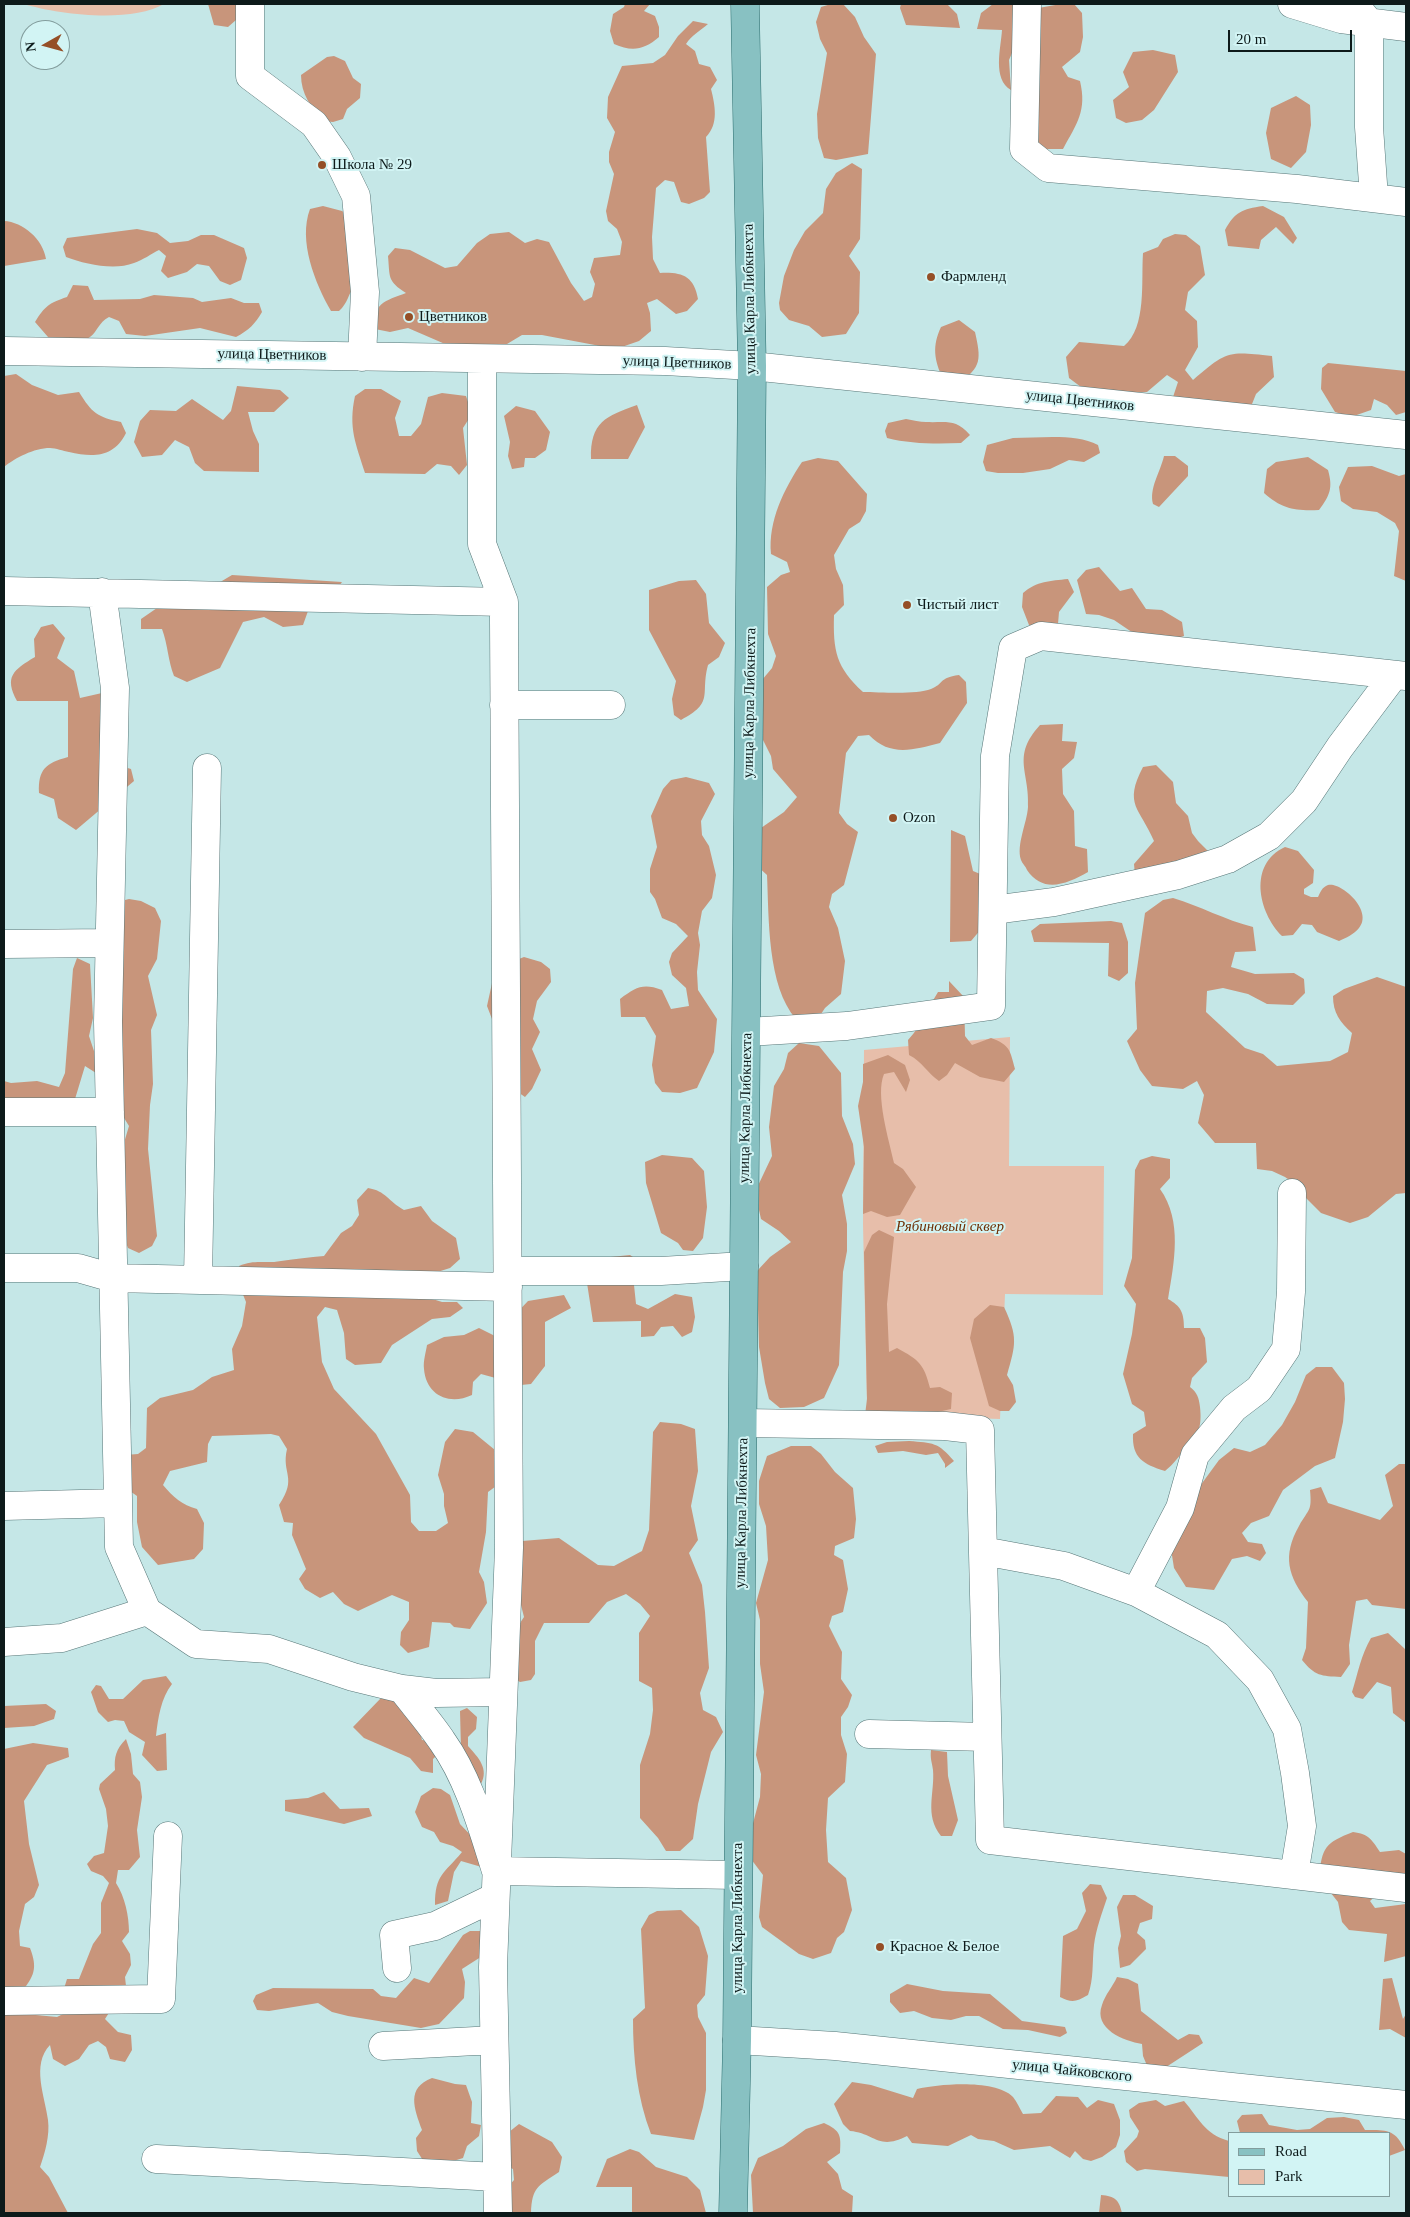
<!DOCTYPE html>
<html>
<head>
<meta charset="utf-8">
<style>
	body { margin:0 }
	#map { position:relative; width:1410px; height:2217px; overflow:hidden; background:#c5e7e7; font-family:Georgia,serif }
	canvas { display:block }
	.frame { position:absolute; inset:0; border:5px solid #0d1a1a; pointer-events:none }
	.legend { position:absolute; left:1228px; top:2132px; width:162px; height:65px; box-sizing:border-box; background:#d2f4f4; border:1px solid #839d9d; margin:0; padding:6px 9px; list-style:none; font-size:15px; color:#0d1a1a }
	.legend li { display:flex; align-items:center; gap:10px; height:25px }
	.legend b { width:25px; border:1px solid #839d9d }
	.north { position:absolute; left:20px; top:20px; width:50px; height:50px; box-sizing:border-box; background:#d2f4f4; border:1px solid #839d9d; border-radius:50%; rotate:263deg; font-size:14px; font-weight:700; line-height:20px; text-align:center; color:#0d1a1a }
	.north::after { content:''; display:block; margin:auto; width:18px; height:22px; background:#954f27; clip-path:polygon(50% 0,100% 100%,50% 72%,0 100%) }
	.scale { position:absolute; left:1228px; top:30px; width:124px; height:22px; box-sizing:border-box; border:2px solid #0d1a1a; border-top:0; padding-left:6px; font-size:15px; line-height:18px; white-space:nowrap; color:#0d1a1a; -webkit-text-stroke:4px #d2f4f4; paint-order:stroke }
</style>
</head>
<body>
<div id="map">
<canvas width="1410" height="2217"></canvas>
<div class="frame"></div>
<ul class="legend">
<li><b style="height:6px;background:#88c1c2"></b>Road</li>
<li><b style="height:14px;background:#e7beaa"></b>Park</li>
</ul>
<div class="north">N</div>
<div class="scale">20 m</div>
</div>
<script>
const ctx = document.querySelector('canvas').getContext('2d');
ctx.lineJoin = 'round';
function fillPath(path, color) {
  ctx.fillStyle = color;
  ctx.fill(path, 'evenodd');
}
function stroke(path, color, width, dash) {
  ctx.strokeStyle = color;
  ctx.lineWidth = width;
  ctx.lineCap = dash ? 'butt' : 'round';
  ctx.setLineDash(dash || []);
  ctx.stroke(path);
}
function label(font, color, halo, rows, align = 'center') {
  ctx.font = font + ' Georgia,serif';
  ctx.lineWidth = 4;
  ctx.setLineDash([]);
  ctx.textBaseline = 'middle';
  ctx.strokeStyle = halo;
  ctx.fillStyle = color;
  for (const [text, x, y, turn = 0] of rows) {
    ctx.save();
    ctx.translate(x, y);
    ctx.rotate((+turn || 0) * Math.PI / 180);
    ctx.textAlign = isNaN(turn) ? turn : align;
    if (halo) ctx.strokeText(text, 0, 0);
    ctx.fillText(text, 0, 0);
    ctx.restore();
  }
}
const green = new Path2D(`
	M 24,4 L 164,4 C 132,23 59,15 24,4 Z
	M 1010,1037 L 1009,1166 L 1104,1166 L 1103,1295 L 1005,1294 L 1000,1419 L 969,1418 L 867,1405 L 863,1224 L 864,1050 Z`);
const forest = new Path2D(`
	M 208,4 L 236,4 L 236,20 L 228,27 L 214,25 Z
	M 625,4 L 650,4 L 644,11 L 655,16 L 659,27 L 659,37 C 644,50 632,52 614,44 L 610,31 L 613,14 L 624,7 Z
	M 831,4 L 843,4 L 855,17 L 864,37 L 876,54 L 868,154 L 836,160 L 824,158 L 818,138 L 817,114 L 827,53 L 820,39 L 816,22 L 821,7 Z
	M 901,4 L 947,4 L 957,14 L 960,28 L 906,25 L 900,8 Z
	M 993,4 L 1013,4 L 1027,10 L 1061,4 L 1074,4 L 1082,13 L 1083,37 L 1080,52 L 1062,67 L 1068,77 L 1080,81 C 1087,111 1077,123 1063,149 L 1044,149 L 1029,138 L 1026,52 L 1012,53 L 1009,60 L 1011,90 C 992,79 1001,48 1002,30 L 977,29 L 981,13 Z
	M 693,21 L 708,24 C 700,31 692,35 686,44 L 695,51 L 699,64 L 710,67 L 717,80 L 711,89 C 715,105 719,124 706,137 L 710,192 L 704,198 L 689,204 L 681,202 L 674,182 L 665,180 L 656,188 L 652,237 L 653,259 L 660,273 C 682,272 694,276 698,299 L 687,311 L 676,314 L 657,299 L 647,303 L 650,313 L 651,331 L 639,341 L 616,349 L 542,335 L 522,335 L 507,344 L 488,347 L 452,347 L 408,328 L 390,332 L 375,329 C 372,303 385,301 406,293 C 387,281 390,277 388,256 L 395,248 L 410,250 L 445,268 L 457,266 L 477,243 L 490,234 L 509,232 L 525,243 L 537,239 L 549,242 L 571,283 L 584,301 L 592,297 L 595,284 L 590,272 L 594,258 L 620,255 L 622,242 L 617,229 L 608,221 L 606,211 L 614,174 L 609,162 L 609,152 L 615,132 L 607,118 L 608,97 L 622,66 L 653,63 L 665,55 L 678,36 Z
	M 1153,50 L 1175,55 L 1178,72 L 1154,110 L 1142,120 L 1126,123 L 1116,118 L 1113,100 L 1129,87 L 1123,72 L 1133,52 Z
	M 334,56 L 345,61 L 353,78 L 361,84 L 360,98 L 347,109 L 343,119 L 333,122 L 323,121 C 311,107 301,94 301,75 L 327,57 Z
	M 1296,96 L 1310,105 L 1311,125 L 1306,152 L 1291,168 L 1271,159 L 1266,133 L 1271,108 Z
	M 852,163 L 862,169 L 860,239 L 849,256 L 860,272 L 859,313 L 846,334 L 822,337 L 809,326 L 789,320 L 780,310 L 779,303 L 784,276 L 794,250 L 805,231 L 823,213 L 826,189 L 836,173 Z
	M 323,206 L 342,211 L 351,218 L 355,285 C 348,294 348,303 339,311 L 331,311 C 315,283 298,241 310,209 Z
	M 1263,206 L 1284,217 L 1297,238 L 1293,244 L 1276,227 L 1261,240 L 1259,249 L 1228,246 L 1225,230 C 1235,212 1242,209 1263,206 Z
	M 4,221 C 23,222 43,239 46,259 L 4,266 Z
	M 137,229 L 157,233 L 170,243 L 188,241 L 201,235 L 214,235 L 244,248 L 247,258 L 241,280 L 230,285 L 220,281 L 209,266 L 197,264 L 187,272 L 168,278 L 161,271 L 166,256 L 159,250 C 151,254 143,260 134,263 C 114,271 85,264 66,257 L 63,247 L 67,238 Z
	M 1175,234 L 1186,235 L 1200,246 L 1205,275 L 1188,292 L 1185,310 L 1197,321 L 1198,347 L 1185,370 L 1193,380 C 1227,351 1227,351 1272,356 L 1274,377 L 1256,394 L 1250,409 L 1173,397 L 1178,382 L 1167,375 L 1147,392 L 1112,394 L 1085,390 L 1069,378 L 1066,357 L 1079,342 L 1124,346 C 1147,327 1141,281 1143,253 L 1158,247 L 1163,239 Z
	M 73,285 L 88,286 L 94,300 L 140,299 L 154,295 L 193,298 L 202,302 L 231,298 L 244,303 L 259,303 L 262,312 C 255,324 249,330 236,337 L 200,328 L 145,336 L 126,334 L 119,321 L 109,317 C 98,323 98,331 90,337 C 79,345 64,348 51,352 L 48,337 L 35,322 C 45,306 49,303 67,297 Z
	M 959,320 L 975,332 C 981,359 982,367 959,383 L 943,379 C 934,360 932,346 941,327 Z
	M 1328,363 L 1406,371 L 1406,412 L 1396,415 L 1387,405 L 1374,399 L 1371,410 L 1351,417 L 1335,412 L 1321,389 L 1322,368 Z
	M 16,374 L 32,385 L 58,395 L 79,392 C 92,413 97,417 121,422 L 126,433 C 114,457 94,458 69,452 C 63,451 56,448 50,448 C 34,448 15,458 4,467 L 4,376 Z
	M 237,386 L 280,390 L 289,398 L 274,412 L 248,412 L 253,431 L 259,444 L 259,472 L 204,471 L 195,463 L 189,447 L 175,440 L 162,455 L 142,457 L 134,442 L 140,421 L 150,410 L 176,411 L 192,399 L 223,420 L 231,411 Z
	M 365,389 L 381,389 L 401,401 L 395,418 L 399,436 L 411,436 L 421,424 L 428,397 L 442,393 L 466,396 L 472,414 L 463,428 L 467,465 L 459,475 L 451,466 L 437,464 L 425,474 L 365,473 C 356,444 348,428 355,396 Z
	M 637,405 L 645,427 L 628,459 L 591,459 C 590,422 606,416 637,405 Z
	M 516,406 L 535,411 L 550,432 L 546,450 L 535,458 L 525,458 L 524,467 L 512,469 L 508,456 L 510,442 L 504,416 Z
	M 906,419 C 913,420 920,422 926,422 C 946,423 955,418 970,435 L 961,443 C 937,444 910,444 887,438 L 885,431 L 888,423 Z
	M 1013,438 C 1040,438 1075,433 1098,445 L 1100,453 L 1084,462 L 1069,460 L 1050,469 L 1023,473 L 998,473 L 986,471 L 983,462 L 987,445 Z
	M 1164,456 L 1175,456 L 1188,466 L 1188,476 L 1159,507 L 1153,504 C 1149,488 1160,473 1164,456 Z
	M 1308,457 L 1328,470 C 1333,488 1330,495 1319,510 C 1295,511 1282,509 1264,493 L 1267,469 L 1276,462 Z
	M 818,458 L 838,461 L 867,494 L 866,511 L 860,522 L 849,529 L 834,555 L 836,569 L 843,585 L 844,605 L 834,615 C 833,651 836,667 863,692 C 880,692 916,695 931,689 C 944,684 938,678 959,675 L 966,682 L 967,703 L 940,743 C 913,750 890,757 869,735 L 858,736 L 846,753 L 839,813 L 847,824 L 858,832 L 844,885 L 832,894 L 829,907 L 838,928 L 845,961 L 841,994 L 825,1008 L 817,1020 L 796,1019 C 767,986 769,918 767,875 L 756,865 L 761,828 L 784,812 L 797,797 L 773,769 L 771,756 L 759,732 L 762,680 L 772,668 L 776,656 L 768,634 L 767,587 L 781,575 L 790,572 L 787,562 L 771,554 C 768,521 784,489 802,462 Z
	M 1372,466 L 1399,476 L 1406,474 L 1406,581 L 1394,576 L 1399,531 L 1395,523 L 1377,512 L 1353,509 L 1341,501 L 1339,487 L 1348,467 Z
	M 1099,567 L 1120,591 L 1132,588 L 1146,609 L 1162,610 L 1182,622 L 1184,636 L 1164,642 L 1145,641 L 1114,620 L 1099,615 L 1086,614 L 1077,580 L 1086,570 Z
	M 232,575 L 342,582 L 334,593 L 313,597 L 303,625 L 283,627 L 264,617 L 243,622 L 220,668 L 187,682 L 174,676 C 168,661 168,645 162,629 L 141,629 L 141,619 L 157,608 L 180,606 Z
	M 1068,579 L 1074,592 L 1059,612 L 1058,624 L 1040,628 L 1029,625 L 1022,607 L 1023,593 C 1037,581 1050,581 1068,579 Z
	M 696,580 L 706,594 L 709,623 L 725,643 L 719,657 L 708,665 C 700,695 715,702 681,720 L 674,715 L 672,699 L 676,681 L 649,630 L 649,590 L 679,581 Z
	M 53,624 L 65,638 L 57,658 L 74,671 L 80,698 L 102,693 L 121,766 L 131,769 L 134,781 L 76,830 L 58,818 L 54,799 L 39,793 C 38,769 46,763 68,757 L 68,701 L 17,701 C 4,677 13,670 35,657 L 34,639 L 41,627 Z
	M 1063,724 L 1062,741 L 1077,742 L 1074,758 L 1062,769 L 1063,794 L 1074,811 L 1075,846 L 1087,849 L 1088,872 C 1067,884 1043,894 1027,870 C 1026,867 1022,863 1021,860 C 1016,845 1027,823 1028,807 C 1030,771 1011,757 1040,725 Z
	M 1156,765 L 1173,782 L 1176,803 L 1188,816 L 1192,833 L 1198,841 L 1209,852 L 1135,875 L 1134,864 L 1154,841 C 1140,808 1123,805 1143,767 Z
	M 686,777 L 709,783 L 715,794 L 701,821 L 702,835 L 709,846 L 716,875 L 712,898 L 702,911 L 698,933 L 700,945 L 697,972 L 698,990 L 717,1019 L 714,1052 L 697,1088 L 680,1093 L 662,1092 L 655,1083 L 652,1065 L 656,1036 L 645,1017 L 621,1017 L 620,999 C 636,987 643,983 662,990 L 671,1009 L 689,1006 L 686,988 L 672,975 L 669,962 L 672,953 L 688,936 L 676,924 L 662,918 L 655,899 L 650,892 L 650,869 L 657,847 L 651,816 L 663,789 L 671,780 Z
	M 951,830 L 965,836 L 973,871 L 985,876 L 982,928 L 971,941 L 950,942 Z
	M 1285,847 L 1298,851 L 1314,870 L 1313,883 L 1304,889 L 1304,894 L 1311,897 L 1318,897 C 1320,893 1322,887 1328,885 C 1340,881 1374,910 1359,928 C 1354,934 1346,938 1339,941 L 1317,932 L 1312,925 L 1302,924 L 1293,935 L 1282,936 C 1258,912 1248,864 1285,847 Z
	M 1173,898 C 1200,906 1225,920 1253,927 L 1256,951 L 1235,952 L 1231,967 L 1255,974 L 1294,973 L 1304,979 L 1305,993 L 1293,1005 L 1267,1004 L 1248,994 L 1223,988 L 1207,991 L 1206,1012 L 1245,1048 L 1263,1054 L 1277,1066 L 1330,1061 L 1348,1052 L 1352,1033 C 1340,1022 1333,1013 1333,996 L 1344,989 L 1377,977 L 1406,987 L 1406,1193 L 1396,1194 L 1368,1217 L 1350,1223 L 1321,1213 L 1305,1197 L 1298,1186 L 1285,1177 L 1272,1171 L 1257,1169 L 1256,1143 L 1215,1143 L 1198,1123 L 1204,1095 L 1197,1081 L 1183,1089 L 1152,1086 L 1140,1070 L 1127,1041 L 1137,1029 L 1135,983 L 1145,913 L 1163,900 Z
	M 129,899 L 141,901 L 155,908 L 161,921 L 157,959 L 148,976 L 157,1015 L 151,1030 L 153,1084 L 150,1105 L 148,1149 L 157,1236 L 152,1246 L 139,1253 L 128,1248 L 124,1237 L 123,1146 L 129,1126 L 96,1073 L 85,1066 L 75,1099 L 4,1119 L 4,1081 L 11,1083 L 37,1081 L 59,1087 L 65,1073 L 73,969 L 77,958 L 90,964 L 93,1018 L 89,1036 L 94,1051 L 108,1049 L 121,901 Z
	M 1111,921 L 1122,923 L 1128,942 L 1128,973 L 1119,981 L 1108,976 L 1109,943 L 1034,942 L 1031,931 L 1040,924 Z
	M 524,957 L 541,962 L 550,969 L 551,982 L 537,1001 L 533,1019 L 540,1032 L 532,1049 L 541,1070 L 532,1089 L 525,1097 L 512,1088 L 497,1032 L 487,1006 L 494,974 L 506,964 Z
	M 949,981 L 964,997 L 965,1036 L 972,1045 L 991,1038 C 1010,1045 1010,1050 1015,1069 L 1004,1082 L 980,1077 L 955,1063 L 947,1075 L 939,1081 C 927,1073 923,1062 909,1055 L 908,1040 C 923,1024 927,1010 938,992 L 949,992 Z
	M 799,1043 L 819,1046 L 841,1073 L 842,1116 L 853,1144 L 855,1164 L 842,1195 L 847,1224 L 847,1251 L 843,1272 L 839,1365 L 824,1398 L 804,1407 L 780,1408 L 769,1399 L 765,1383 L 759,1347 L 757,1271 L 770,1257 L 791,1242 L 779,1231 L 761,1219 L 755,1192 L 772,1156 L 769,1127 L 774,1086 L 784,1069 L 788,1053 Z
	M 888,1055 L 905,1065 L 910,1080 L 906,1092 L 894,1072 L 884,1074 C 875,1095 889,1140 894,1163 L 903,1169 L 916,1187 L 900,1215 L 887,1217 L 871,1211 L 863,1214 L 864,1147 L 858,1106 L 863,1082 L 863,1064 Z
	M 662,1155 L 692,1158 L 704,1171 L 707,1207 L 703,1238 L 693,1251 L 683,1250 L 678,1243 L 661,1233 L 646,1183 L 645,1162 Z
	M 1152,1156 L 1170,1159 L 1170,1178 L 1160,1189 C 1183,1221 1174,1263 1168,1299 C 1181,1306 1184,1313 1184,1328 L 1200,1328 L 1205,1338 L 1207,1362 L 1192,1378 L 1190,1387 C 1197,1392 1199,1398 1200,1407 C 1202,1427 1199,1434 1186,1448 C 1178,1457 1174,1464 1165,1471 C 1143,1464 1132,1458 1133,1434 L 1146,1426 L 1144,1412 L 1132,1404 L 1123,1374 L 1132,1334 L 1136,1304 L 1124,1286 L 1132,1258 L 1135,1170 L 1140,1160 Z
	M 368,1188 C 386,1191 388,1201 404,1210 L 421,1206 L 432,1221 L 456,1238 L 460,1259 L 450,1268 L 428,1275 L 423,1296 L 442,1302 L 457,1302 L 463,1308 L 450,1317 L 432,1319 L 392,1345 L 381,1363 L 355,1365 L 346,1359 L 344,1333 L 337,1310 L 325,1307 L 317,1317 L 322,1362 L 334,1389 L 376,1434 L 410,1495 L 411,1522 L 419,1531 L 436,1531 L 448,1523 L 444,1506 L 444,1494 L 438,1475 L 445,1442 L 455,1429 L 473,1432 L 495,1450 L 499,1484 L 488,1492 L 486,1532 L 479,1572 L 484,1582 L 487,1603 L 470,1629 L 454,1627 L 450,1623 L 432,1622 L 429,1647 L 408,1653 L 400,1645 L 401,1632 L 409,1620 L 409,1602 L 392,1595 L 358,1611 L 344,1604 L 333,1592 L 320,1598 L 305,1589 L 299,1579 L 306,1569 L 292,1535 L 293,1523 L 284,1522 L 279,1505 C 298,1477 281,1474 287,1449 L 279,1436 L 271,1434 L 212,1436 L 208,1444 L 207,1462 L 170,1471 L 163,1485 C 173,1497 182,1505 197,1509 L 204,1523 L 203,1549 L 194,1559 L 158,1565 L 142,1547 L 137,1522 L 137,1496 L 127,1489 L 125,1455 L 138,1454 L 146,1448 L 147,1408 L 160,1398 L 193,1390 L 212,1377 L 234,1370 L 232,1349 L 242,1326 L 246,1302 L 242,1292 L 239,1266 C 255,1259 265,1264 281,1261 C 296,1259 309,1257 324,1256 L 341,1233 L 352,1226 L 359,1215 L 357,1200 Z
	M 879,1230 L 894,1237 L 887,1304 L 889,1352 L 897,1348 C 919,1360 924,1364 930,1388 L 940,1387 L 952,1393 L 951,1409 L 920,1416 L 865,1415 L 867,1399 L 864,1252 L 872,1235 Z
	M 630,1255 L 639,1261 L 634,1285 L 636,1304 L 648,1309 L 675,1294 L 692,1297 L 695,1317 L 692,1332 L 682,1337 L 673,1326 L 661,1327 L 654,1336 L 641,1337 L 641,1321 L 593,1322 L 587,1283 L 601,1258 Z
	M 564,1295 L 571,1308 L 545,1322 L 545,1366 L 531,1384 L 521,1385 L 481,1374 L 473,1382 L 472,1395 C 449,1406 426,1395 424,1369 C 423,1361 426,1352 427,1345 L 444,1337 L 464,1335 L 479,1328 L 495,1336 L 528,1301 Z
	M 990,1305 L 1004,1307 C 1018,1337 1016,1344 1007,1375 L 1013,1385 L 1016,1402 L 1009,1411 L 1000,1411 L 989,1406 L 970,1338 L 974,1319 Z
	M 1316,1367 L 1332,1367 L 1344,1383 L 1345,1399 L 1343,1422 L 1335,1458 L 1315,1466 L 1283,1490 L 1269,1516 L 1251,1523 L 1242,1533 L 1248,1542 L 1262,1544 L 1266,1553 L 1260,1561 L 1247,1556 L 1232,1559 L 1214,1590 L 1186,1587 L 1174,1568 L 1171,1549 L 1200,1486 L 1219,1460 L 1234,1448 L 1250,1452 L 1265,1445 L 1282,1425 L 1295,1402 L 1306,1375 Z
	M 660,1422 L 681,1424 L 695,1429 L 698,1471 L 691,1506 L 698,1540 L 689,1553 L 702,1585 L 705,1612 L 709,1668 L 700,1693 L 703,1710 L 716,1717 L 723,1732 L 711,1752 L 698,1804 L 693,1839 L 680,1851 L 666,1851 L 658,1838 L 640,1818 L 640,1765 L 650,1734 L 653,1710 L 652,1688 L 639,1681 L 639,1633 L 650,1616 L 640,1604 L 626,1594 L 607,1602 L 589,1623 L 544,1623 L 535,1641 L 535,1674 L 531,1680 L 520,1682 L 504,1672 L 516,1629 L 524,1617 L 519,1597 L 522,1541 L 559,1538 L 598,1565 L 614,1566 L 642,1551 L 649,1530 L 653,1432 Z
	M 909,1441 C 933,1443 938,1442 954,1461 L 945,1468 L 945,1464 L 938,1453 L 926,1455 L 903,1451 L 878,1453 L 875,1446 L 887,1442 Z
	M 791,1446 L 811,1446 L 821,1454 L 835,1472 L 853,1488 L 856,1519 L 854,1538 L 835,1546 L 834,1555 L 843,1560 L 848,1589 L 843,1612 L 832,1616 L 829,1626 L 842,1652 L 841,1679 L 852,1695 L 848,1707 L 841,1717 L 841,1735 L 847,1754 L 845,1782 L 828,1798 L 826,1830 L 828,1862 L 846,1878 L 852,1910 L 844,1932 L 837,1938 L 831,1953 L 813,1959 L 799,1954 L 762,1927 L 759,1917 L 763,1875 L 751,1859 L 748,1842 L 760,1797 L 761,1774 L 756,1755 L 764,1692 L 760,1664 L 760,1620 L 756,1603 L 768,1560 L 766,1526 L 759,1504 L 759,1481 L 767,1456 Z
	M 1399,1464 L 1406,1464 L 1406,1609 L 1372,1605 L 1367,1599 L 1356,1601 L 1349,1645 L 1350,1664 L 1341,1677 C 1321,1676 1315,1676 1302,1660 L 1306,1648 L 1308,1602 C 1288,1576 1282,1556 1299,1526 C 1309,1508 1312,1512 1310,1490 L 1321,1487 L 1328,1503 L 1380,1520 L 1393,1506 L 1385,1475 Z
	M 1388,1633 L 1406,1650 L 1406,1723 L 1393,1713 L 1391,1687 L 1377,1682 L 1363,1699 L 1355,1697 L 1352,1692 C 1358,1673 1361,1655 1371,1638 Z
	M 166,1676 L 172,1684 C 161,1698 158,1718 156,1736 L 166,1733 L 167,1770 L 157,1771 L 142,1755 L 145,1742 L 129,1732 L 124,1721 L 115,1720 L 108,1722 L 98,1712 L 91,1692 L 96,1685 L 101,1686 L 109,1699 L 123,1699 L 143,1680 Z
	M 381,1698 L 394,1699 L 419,1728 L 422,1740 L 431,1741 L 439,1753 L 433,1759 L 433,1773 L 421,1771 L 410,1758 L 364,1738 L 353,1727 Z
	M 46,1704 L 56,1711 L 54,1719 L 34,1726 L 4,1728 L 4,1706 Z
	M 467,1708 L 477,1717 L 476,1729 L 468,1737 L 468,1746 C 479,1758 489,1769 481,1784 L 461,1750 L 460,1711 Z
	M 126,1739 L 131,1754 L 133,1774 L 140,1782 L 142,1797 L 137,1830 L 140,1857 L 129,1870 L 118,1870 L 116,1883 C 125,1897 129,1916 129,1932 L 122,1941 L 130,1954 L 131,1965 L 125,1977 L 126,1986 L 105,2019 L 118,2032 L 131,2035 L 132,2050 L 125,2062 L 110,2059 L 106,2047 L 98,2041 L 89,2045 L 79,2059 L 65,2066 L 53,2059 L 50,2045 C 31,2065 45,2096 48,2120 C 50,2135 45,2153 40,2167 L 49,2177 L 68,2213 L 4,2213 L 4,2012 L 57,2017 L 69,2011 L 62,1995 L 67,1979 L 79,1979 L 93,1944 L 101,1933 L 101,1903 L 109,1883 L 103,1876 L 91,1871 L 87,1864 L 94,1856 L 104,1853 L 108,1826 L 106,1809 L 99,1789 L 100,1784 L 115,1770 C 114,1757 116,1749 126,1739 Z
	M 33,1743 L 68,1748 L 69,1757 L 47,1765 L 24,1801 L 29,1844 L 39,1885 L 34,1897 L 25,1904 L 19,1931 L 20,1946 L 30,1948 C 38,1969 34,1976 21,1993 L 4,1995 L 4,1749 Z
	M 931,1750 L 947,1752 L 948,1776 L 958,1820 L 952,1836 L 941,1836 C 924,1815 935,1793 933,1770 C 932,1762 930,1759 931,1750 Z
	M 433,1788 L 441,1789 L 450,1795 L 460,1824 L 477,1842 L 485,1868 L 461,1861 L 454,1872 L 448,1901 L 435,1905 C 435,1874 444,1874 462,1852 L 453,1846 L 440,1842 L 434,1832 L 422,1827 L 415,1812 L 421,1796 Z
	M 324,1792 L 340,1809 L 369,1808 L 372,1816 L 344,1824 L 285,1811 L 285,1800 L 308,1798 Z
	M 1353,1832 C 1369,1834 1372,1840 1380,1852 L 1399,1850 L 1406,1854 L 1406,1882 L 1379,1893 L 1370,1901 L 1375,1908 L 1406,1904 L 1406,1956 L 1384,1962 L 1387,1934 L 1349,1930 L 1342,1922 L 1338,1902 L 1319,1878 C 1322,1847 1325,1843 1353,1832 Z
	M 1090,1884 L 1101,1885 L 1107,1898 C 1102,1913 1096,1929 1094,1945 C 1092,1962 1094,1979 1088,1995 C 1076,2002 1072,2003 1060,1997 L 1063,1936 L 1077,1929 L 1086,1911 L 1082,1893 Z
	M 1123,1895 L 1135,1895 L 1153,1906 L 1152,1919 L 1140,1923 L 1137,1933 L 1145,1940 L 1146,1949 L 1130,1965 L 1120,1968 L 1118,1948 L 1121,1936 L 1117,1907 Z
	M 681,1910 L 699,1927 L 708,1956 L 705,1995 L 697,2005 L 698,2017 L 706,2033 L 706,2090 L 703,2107 L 694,2140 L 651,2134 C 637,2098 633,2058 633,2019 L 645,2008 L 641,1929 L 649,1915 L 657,1911 Z
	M 470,1931 L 484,1931 L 487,1953 L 462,1969 L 465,1982 L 464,1998 L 439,2024 L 421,2028 L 348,2016 L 332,2012 L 318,2003 L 269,2011 L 257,2010 L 253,2001 L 256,1995 L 273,1988 L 373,1989 L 381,1996 L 396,1998 L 414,1978 L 429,1983 L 463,1935 Z
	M 1117,1977 L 1128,1979 L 1138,1984 L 1141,2011 L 1178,2040 L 1189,2034 L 1199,2035 L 1203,2043 L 1160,2071 L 1148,2068 L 1143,2056 L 1142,2044 C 1124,2041 1093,2029 1102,2005 C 1105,1995 1113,1986 1117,1977 Z
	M 1392,1978 L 1403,2019 L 1406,2014 L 1406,2038 L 1390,2029 L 1379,2030 L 1383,1979 Z
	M 907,1984 L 943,1991 L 990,1994 L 1022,2021 L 1065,2027 L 1067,2033 L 1060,2037 L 1028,2030 L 1003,2029 L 979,2016 L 966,2016 L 951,2020 L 932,2018 L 914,2011 L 900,2013 L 890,2002 L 890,1994 Z
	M 432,2078 L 455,2084 L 466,2085 L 472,2102 L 471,2123 L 481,2125 L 479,2136 L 467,2146 L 463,2158 L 447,2163 L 426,2165 L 417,2151 L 416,2138 L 422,2130 C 414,2108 406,2088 432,2078 Z
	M 852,2082 L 871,2085 L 913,2098 L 917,2089 C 940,2084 995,2079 1013,2097 C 1017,2102 1020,2109 1023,2114 L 1041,2113 L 1056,2096 L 1078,2097 L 1087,2108 L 1098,2100 L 1114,2104 L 1120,2120 L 1120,2135 L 1116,2147 L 1102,2157 L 1091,2161 L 1083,2159 L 1075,2151 L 1070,2158 L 1050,2146 L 1014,2150 L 994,2141 L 978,2139 L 971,2135 L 948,2146 L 912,2143 L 907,2136 C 878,2151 875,2133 850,2131 L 843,2124 L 834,2104 Z
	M 1156,2100 L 1165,2106 L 1184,2101 C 1199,2118 1204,2134 1229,2141 L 1229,2177 L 1145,2169 L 1137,2171 L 1126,2162 L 1124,2151 L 1137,2137 L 1139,2131 L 1130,2117 L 1129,2110 L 1139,2103 Z
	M 1262,2114 L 1269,2125 L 1297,2130 L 1310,2129 L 1327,2118 L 1344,2117 L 1359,2120 L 1365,2130 C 1387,2130 1395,2129 1405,2150 L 1389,2156 L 1389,2133 L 1240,2133 L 1237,2121 L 1242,2115 Z
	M 824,2123 C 841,2131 841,2135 840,2153 L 827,2162 L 838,2174 L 842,2189 L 853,2196 L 852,2213 L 753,2213 L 751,2175 L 758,2158 L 783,2146 L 806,2129 Z
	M 519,2124 L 552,2142 L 562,2157 L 559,2172 C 538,2186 532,2187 531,2213 L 503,2213 L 506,2189 L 514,2180 L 513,2169 L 506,2166 L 504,2136 Z
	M 630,2149 L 639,2152 L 656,2167 L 687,2177 L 700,2190 L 706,2213 L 632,2213 L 632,2187 L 596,2187 L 607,2159 Z
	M 1101,2195 C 1115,2196 1119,2200 1122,2213 L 1099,2213 Z`);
const minor = new Path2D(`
	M 250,4 L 250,76 L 314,124 L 337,157 L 356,196 L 365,292 L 362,357
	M 1027,4 L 1024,149 L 1048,168 L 1297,189 L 1406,202
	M 1292,4 L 1341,19 L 1406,27
	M 1354,4 L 1369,22 L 1369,127 L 1374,198
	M 4,351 L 665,361 L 752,366 L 1406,435
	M 482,359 L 482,544 L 504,602 L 504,621 L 509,1548 L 493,1967 L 498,2213
	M 4,591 L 504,602
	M 102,592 L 115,688 L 108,1022 L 119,1547 L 147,1611 L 196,1644 L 269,1649 L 353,1677 L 402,1689 L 436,1693 L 503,1692
	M 504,705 L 611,705
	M 993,910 L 1054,902 L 1178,875 L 1228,859 L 1269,836 L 1304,801 L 1340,747 L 1394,675
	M 4,944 L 109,943
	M 747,1032 L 847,1026 L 991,1006 L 995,756 L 1013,648 L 1041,636 L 1406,676
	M 4,1112 L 110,1112
	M 4,1268 L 78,1268 L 113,1278 L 508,1287
	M 508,1271 L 661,1271 L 744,1266
	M 198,1280 L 207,768
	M 743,1423 L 945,1426 L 980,1430 L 990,1840 L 1406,1888
	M 4,1506 L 118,1503
	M 983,1551 L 1064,1566 L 1136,1592 L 1217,1635 L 1260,1680 L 1287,1729 L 1295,1773 L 1302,1826 L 1294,1875
	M 1136,1592 L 1180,1508 L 1195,1455 L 1234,1408 L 1259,1389 L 1286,1349 L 1291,1292 L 1292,1193
	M 4,1642 L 62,1638 L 147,1611
	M 402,1689 C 415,1706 430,1723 442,1741 C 469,1779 482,1827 496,1871 L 738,1875
	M 869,1734 L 987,1737
	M 397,1968 L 394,1935 L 435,1926 L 495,1897
	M 4,2001 L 161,1999 L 168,1836
	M 737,2040 L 835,2046 L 1406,2105
	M 383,2046 L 494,2040
	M 156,2159 L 497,2177`);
const major = new Path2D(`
	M 733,2213 L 737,2040 L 752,366 L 745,4`);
const markers = [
	[322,165,5,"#954f27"],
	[931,277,5,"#954f27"],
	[409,317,5,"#954f27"],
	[907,605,5,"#954f27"],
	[893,818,5,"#954f27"],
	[880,1947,5,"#954f27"]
];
const poiNames = [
	["Школа № 29",332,165],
	["Фармленд",941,277],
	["Цветников",419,317],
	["Чистый лист",917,605],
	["Ozon",903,818],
	["Красное & Белое",890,1947]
];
const streetNames = [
	["улица Карла Либкнехта",750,299,-91],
	["улица Цветников",272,355,1],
	["улица Цветников",677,363,2],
	["улица Цветников",1080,401,6],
	["улица Карла Либкнехта",750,703,-89],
	["улица Карла Либкнехта",746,1108,-89],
	["улица Карла Либкнехта",742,1513,-89],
	["улица Карла Либкнехта",738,1918,-90],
	["улица Чайковского",1072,2071,6]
];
const parkNames = [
	["Рябиновый сквер",950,1227]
];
fillPath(green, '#e7beaa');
fillPath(forest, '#c8957b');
stroke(minor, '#577677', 29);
stroke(major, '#2a6c6d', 29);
stroke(minor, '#fff', 28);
stroke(major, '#88c1c2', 28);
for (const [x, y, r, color] of markers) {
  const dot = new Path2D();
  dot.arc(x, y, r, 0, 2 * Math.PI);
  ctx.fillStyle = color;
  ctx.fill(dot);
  stroke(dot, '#d2f4f4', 2);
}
label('15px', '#0d1a1a', '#d2f4f4', poiNames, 'left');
label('15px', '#0d1a1a', '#d2f4f4', streetNames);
label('italic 15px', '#6e2f04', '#d2f4f4', parkNames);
</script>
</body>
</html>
